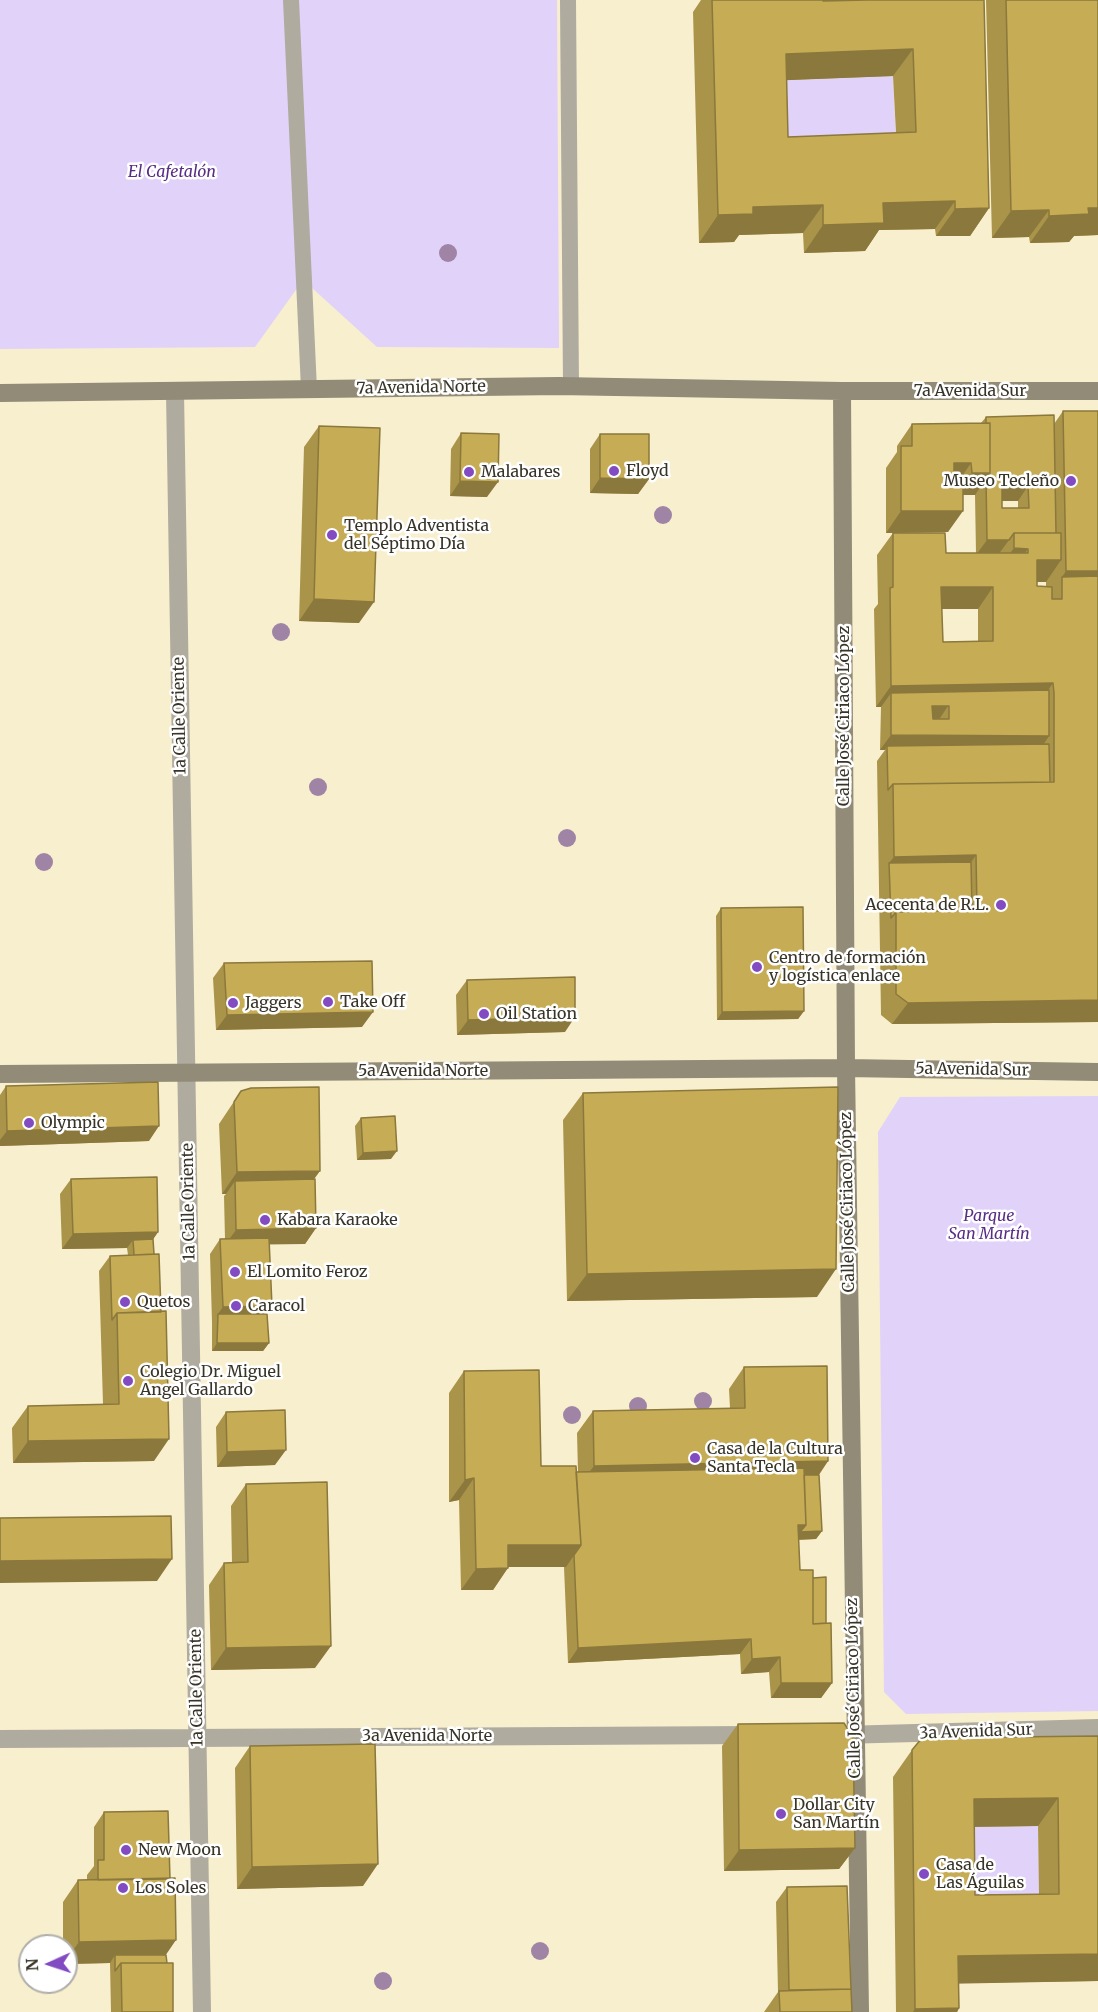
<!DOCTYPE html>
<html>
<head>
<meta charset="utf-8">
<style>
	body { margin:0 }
	#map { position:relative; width:1098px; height:2012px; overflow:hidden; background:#f8efcf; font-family:Merriweather,serif }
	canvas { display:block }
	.north { position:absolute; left:18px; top:1934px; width:60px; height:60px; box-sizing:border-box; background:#fff; border:2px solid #afaea9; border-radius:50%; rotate:267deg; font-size:16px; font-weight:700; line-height:24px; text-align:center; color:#383428 }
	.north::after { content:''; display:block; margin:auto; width:21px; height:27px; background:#824bc2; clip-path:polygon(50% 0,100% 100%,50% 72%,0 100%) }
</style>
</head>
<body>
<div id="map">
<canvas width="1098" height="2012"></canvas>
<div class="north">N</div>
</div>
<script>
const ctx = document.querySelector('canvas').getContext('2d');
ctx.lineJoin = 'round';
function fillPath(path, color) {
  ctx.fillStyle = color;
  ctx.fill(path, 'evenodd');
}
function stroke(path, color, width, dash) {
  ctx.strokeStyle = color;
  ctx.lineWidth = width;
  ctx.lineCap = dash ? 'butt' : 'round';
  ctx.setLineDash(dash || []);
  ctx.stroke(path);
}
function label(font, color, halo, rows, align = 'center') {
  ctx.font = font + ' Merriweather,serif';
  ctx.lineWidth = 5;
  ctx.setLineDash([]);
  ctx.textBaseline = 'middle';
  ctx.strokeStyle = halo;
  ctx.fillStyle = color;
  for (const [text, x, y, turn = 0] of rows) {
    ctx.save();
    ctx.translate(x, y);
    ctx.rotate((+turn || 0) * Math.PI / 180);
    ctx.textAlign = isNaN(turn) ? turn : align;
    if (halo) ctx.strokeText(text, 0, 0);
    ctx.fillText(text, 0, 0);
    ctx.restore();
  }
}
const green = new Path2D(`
	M 0,0 L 557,0 L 559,348 L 377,347 L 311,287 L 298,287 L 255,347 L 0,349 Z
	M 893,76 L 897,160 L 769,165 L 766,81 Z
	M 1098,1096 L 1098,1711 L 906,1714 L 884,1692 L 878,1132 L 900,1097 Z
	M 1038,1826 L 1040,1922 L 956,1922 L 954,1827 Z`);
const lane = new Path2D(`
	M 291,0 L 309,389
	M 568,0 L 571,386`);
const street = new Path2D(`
	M 175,392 L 202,2012
	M 842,1735 L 1098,1728
	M 0,1739 L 754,1735`);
const secondary = new Path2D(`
	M 842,391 L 846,1068 L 860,2012
	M 0,393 L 559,386 L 842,391 L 1098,391
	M 0,1074 L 846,1068 L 1098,1072`);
const trees = [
	[448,253],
	[663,515],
	[281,632],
	[318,787],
	[567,838],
	[44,862],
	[703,1401],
	[638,1406],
	[572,1415],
	[540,1951],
	[383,1981]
];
const wall = new Path2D(`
	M 701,0 L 984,0 L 989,208 L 970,236 L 936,236 L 935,229 L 879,230 L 865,251 L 804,253 L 803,233 L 739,235 L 734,242 L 699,243 L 693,12 ZM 893,76 L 896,133 L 788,137 L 786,80 Z
	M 986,0 L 1098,0 L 1098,235 L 1074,236 L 1069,242 L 1030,243 L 1029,237 L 992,238 Z
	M 1063,411 L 1098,1022 L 892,1024 L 881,1015 L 877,761 L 885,750 L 880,750 L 881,707 L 876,707 L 874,609 L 878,604 L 877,555 L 893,533 L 946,553 L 976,553 L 975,495 L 963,495 L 948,532 L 886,533 L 886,468 L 897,452 L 897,446 L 912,424 L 981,423 L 986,417 L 1054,424 ZM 1002,501 L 1018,501 L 1018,508 L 1002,508 ZM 1046,581 L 1046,587 L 1037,586 L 1037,582 L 1046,582 ZM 942,609 L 978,609 L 978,641 L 943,642 Z
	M 319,426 L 359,623 L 299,621 L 304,447 Z
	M 461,433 L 487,497 L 450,496 L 451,449 Z
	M 600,434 L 649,479 L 638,494 L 590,493 L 590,449 Z
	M 721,908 L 804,1011 L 798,1019 L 717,1020 L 716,916 Z
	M 224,963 L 362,1027 L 216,1030 L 213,978 Z
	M 467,980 L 565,1032 L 457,1035 L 456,995 Z
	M 6,1086 L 149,1141 L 0,1146 L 0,1095 Z
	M 241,1091 L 314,1179 L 316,1228 L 305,1244 L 270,1244 L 267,1314 L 269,1343 L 263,1351 L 212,1351 L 212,1322 L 210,1254 L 220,1239 L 225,1239 L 224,1196 L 226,1194 L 222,1194 L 219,1124 Z
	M 583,1093 L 817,1297 L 567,1301 L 563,1120 Z
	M 361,1118 L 391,1159 L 357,1160 L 355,1126 Z
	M 71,1179 L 158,1232 L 153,1239 L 154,1461 L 13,1463 L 12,1428 L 28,1406 L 103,1404 L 99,1271 L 110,1256 L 128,1255 L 127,1248 L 62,1249 L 60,1194 Z
	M 744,1367 L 828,1461 L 819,1475 L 822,1531 L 816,1539 L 798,1540 L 800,1570 L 813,1578 L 826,1623 L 832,1683 L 821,1698 L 771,1698 L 769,1672 L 741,1674 L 740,1654 L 568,1663 L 564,1567 L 508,1567 L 493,1590 L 461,1590 L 459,1500 L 449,1502 L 449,1393 L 464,1371 L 541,1466 L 578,1472 L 577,1433 L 593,1411 L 730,1408 L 729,1389 Z
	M 226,1412 L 275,1465 L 217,1467 L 216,1427 Z
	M 246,1484 L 315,1668 L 211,1670 L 209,1585 L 224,1563 L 232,1563 L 231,1506 Z
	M 738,1724 L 855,1848 L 839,1869 L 724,1871 L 722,1746 Z
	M 1098,1736 L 1098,1981 L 959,1983 L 959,2008 L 957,2012 L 896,2012 L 893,1777 L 912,1750 ZM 1038,1826 L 1039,1894 L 975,1895 L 974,1827 Z
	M 250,1746 L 363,1886 L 237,1889 L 235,1768 Z
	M 104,1812 L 166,1955 L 173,2012 L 111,2012 L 110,1963 L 66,1964 L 66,1946 L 63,1946 L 63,1902 L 78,1880 L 87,1880 L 87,1875 L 94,1866 L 94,1827 Z
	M 787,1887 L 852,2012 L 764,2012 L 778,1992 L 776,1902 Z`);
const shadedWall = new Path2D(`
	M 913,49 L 893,76 L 766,81 L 786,54 Z
	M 955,201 L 935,229 L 879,230 L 865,251 L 804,253 L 823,225 L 883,203 Z
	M 823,205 L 803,233 L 739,235 L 734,242 L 699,243 L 718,215 L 753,207 Z
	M 989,208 L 970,236 L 936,236 L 955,209 Z
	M 1088,208 L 1098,208 L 1098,235 L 1074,236 L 1069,242 L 1030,243 L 1049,216 Z
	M 1049,210 L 1029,237 L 992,238 L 1011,211 Z
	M 954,463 L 971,463 L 956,485 L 938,484 Z
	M 972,473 L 990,473 L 975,495 L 956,495 Z
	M 600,478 L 649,479 L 638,494 L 590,493 Z
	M 460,481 L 498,482 L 487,497 L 450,496 Z
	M 1002,486 L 1028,486 L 1018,501 L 991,501 Z
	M 901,511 L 963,511 L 948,532 L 886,533 Z
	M 1056,539 L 1028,553 L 1028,549 L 1012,570 L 998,570 L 1014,548 Z
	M 987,540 L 1009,540 L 998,555 L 976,555 Z
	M 1037,560 L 1061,560 L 1046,582 L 1021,582 Z
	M 1066,571 L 1098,571 L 1098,598 L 1062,577 Z
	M 941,587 L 993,587 L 978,609 L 926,609 Z
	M 314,599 L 374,602 L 359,623 L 299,621 Z
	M 1053,683 L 1038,705 L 948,706 L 938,721 L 922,721 L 891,693 L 881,707 L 876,707 L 891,686 Z
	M 891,735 L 1049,736 L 1039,751 L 887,746 L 885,750 L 880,750 Z
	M 976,855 L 961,877 L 889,863 L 894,857 Z
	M 1098,1000 L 1098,1022 L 892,1024 L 908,1003 Z
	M 804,1011 L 798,1019 L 717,1020 L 722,1012 Z
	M 373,1012 L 362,1027 L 216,1030 L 227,1015 Z
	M 575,1017 L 565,1032 L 457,1035 L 468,1020 Z
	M 159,1126 L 149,1141 L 0,1146 L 0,1140 L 7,1131 Z
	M 397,1151 L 391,1159 L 357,1160 L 363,1153 Z
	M 320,1171 L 304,1193 L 235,1181 L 226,1194 L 222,1194 L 237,1172 Z
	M 316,1228 L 305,1244 L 225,1245 L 236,1230 Z
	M 158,1232 L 148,1247 L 133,1240 L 127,1248 L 62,1249 L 73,1234 Z
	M 836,1269 L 817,1297 L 567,1301 L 587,1274 Z
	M 272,1306 L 262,1321 L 218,1314 L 212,1322 L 223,1307 Z
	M 217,1343 L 269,1343 L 263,1351 L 212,1351 Z
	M 169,1439 L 154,1461 L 13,1463 L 28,1441 Z
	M 286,1450 L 275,1465 L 217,1467 L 227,1452 Z
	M 828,1461 L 813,1483 L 578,1487 L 594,1466 Z
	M 474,1478 L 459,1500 L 449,1502 L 465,1480 Z
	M 798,1525 L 806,1525 L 822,1531 L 816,1539 L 787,1540 Z
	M 508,1545 L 581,1545 L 566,1567 L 493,1567 Z
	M 172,1559 L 157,1581 L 0,1583 L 0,1561 Z
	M 508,1568 L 493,1590 L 461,1590 L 476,1569 Z
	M 751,1639 L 740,1654 L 568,1663 L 578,1648 Z
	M 331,1646 L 315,1668 L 211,1670 L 226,1648 Z
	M 780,1657 L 769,1672 L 741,1674 L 752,1659 Z
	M 781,1683 L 832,1683 L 821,1698 L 771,1698 Z
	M 1058,1798 L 1038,1826 L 954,1827 L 974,1799 Z
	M 855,1848 L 839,1869 L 724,1871 L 739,1850 Z
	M 378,1864 L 363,1886 L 237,1889 L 252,1867 Z
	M 176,1940 L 161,1962 L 115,1955 L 110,1963 L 66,1964 L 66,1960 L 79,1942 Z
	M 1098,1954 L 1098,1981 L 939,1984 L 958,1956 Z
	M 959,2008 L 957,2012 L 913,2012 L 915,2009 Z`);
const building = new Path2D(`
	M 712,0 L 823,0 L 823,1 L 867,0 L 984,0 L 989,208 L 955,209 L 955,201 L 883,203 L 884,223 L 823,225 L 823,205 L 753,207 L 753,214 L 718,215 ZM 913,49 L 916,132 L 788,137 L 786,54 Z
	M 823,0 L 867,0 L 823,1 Z
	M 1006,0 L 1098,0 L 1098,208 L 1088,208 L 1089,214 L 1049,216 L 1049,210 L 1011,211 Z
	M 1063,411 L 1098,411 L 1098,571 L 1066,571 Z
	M 1054,415 L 1056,533 L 1014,533 L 1009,540 L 987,540 L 986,479 L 990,473 L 990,423 L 986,423 L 986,417 ZM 1002,486 L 1028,486 L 1029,508 L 1002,508 Z
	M 990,423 L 990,473 L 972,473 L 971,463 L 954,463 L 954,487 L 963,487 L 963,511 L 901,511 L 901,446 L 912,446 L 912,424 Z
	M 319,426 L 380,428 L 374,602 L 314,599 Z
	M 461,433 L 499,434 L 498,482 L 460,481 Z
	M 600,434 L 649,434 L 649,479 L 600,478 Z
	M 893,533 L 945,533 L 946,553 L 1028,553 L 1028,549 L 1014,548 L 1014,533 L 1061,533 L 1061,560 L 1037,560 L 1037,586 L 1052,587 L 1052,599 L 1062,599 L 1062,577 L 1098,576 L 1098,1000 L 908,1003 L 896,994 L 896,912 L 977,910 L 976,855 L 894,857 L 893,784 L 1054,782 L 1054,693 L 1053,683 L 891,686 L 890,588 L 893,587 ZM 941,587 L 993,587 L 993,641 L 943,642 Z
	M 1049,690 L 1049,736 L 891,735 L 891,693 ZM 932,706 L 949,706 L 949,719 L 933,719 Z
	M 1049,744 L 1050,782 L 893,784 L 888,790 L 887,746 Z
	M 971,862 L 972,910 L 896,912 L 891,918 L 889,863 Z
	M 803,907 L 804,1011 L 722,1012 L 721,908 Z
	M 372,961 L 373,1012 L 227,1015 L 224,963 Z
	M 575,977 L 575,1017 L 468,1020 L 467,980 Z
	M 158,1082 L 159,1126 L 7,1131 L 6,1086 Z
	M 319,1087 L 320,1171 L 237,1172 L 234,1102 L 241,1091 L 251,1088 Z
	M 838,1087 L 836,1269 L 587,1274 L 583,1093 Z
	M 395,1116 L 397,1151 L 363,1153 L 361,1118 Z
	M 157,1177 L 158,1232 L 73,1234 L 71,1179 Z
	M 315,1179 L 316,1228 L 236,1230 L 235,1181 Z
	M 269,1238 L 272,1306 L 223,1307 L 220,1239 Z
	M 153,1239 L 154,1254 L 134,1255 L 133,1240 Z
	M 159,1254 L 161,1312 L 117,1313 L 112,1320 L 110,1256 Z
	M 166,1311 L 169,1439 L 28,1441 L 28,1406 L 119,1404 L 117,1313 Z
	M 218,1314 L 267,1314 L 269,1343 L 217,1343 Z
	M 827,1366 L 828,1461 L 594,1466 L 593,1411 L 745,1408 L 744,1367 Z
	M 539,1370 L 541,1466 L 576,1466 L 581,1545 L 508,1545 L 508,1568 L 476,1569 L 474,1478 L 465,1480 L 464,1371 Z
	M 285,1410 L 286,1450 L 227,1452 L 226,1412 Z
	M 804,1468 L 806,1525 L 798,1525 L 800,1570 L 813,1570 L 813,1624 L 831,1623 L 832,1683 L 781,1683 L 780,1657 L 752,1659 L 751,1639 L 578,1648 L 574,1555 L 581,1545 L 576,1472 Z
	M 804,1475 L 819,1475 L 822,1531 L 800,1532 L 806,1525 Z
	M 327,1482 L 331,1646 L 226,1648 L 224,1563 L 248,1562 L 246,1484 Z
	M 171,1516 L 172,1559 L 0,1561 L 0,1518 Z
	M 826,1577 L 826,1623 L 813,1624 L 813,1578 Z
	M 844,1723 L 853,1737 L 855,1848 L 739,1850 L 738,1724 Z
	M 1098,1736 L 1098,1954 L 958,1956 L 959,2008 L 915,2009 L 912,1750 L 922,1738 ZM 1058,1798 L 1059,1894 L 975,1895 L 974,1799 Z
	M 375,1744 L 378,1864 L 252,1867 L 250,1746 Z
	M 168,1811 L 170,1879 L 98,1880 L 98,1860 L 104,1860 L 104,1812 Z
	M 175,1878 L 176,1940 L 79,1942 L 78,1880 Z
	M 847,1886 L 851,1989 L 789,1990 L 787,1887 Z
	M 115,1955 L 166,1955 L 167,1963 L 121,1963 L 115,1971 Z
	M 121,1963 L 173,1963 L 173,2012 L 122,2012 Z
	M 851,1989 L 852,2012 L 780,2012 L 779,1991 Z`);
const markers = [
	[614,471,6,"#824bc2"],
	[469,472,6,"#824bc2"],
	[1071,481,6,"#824bc2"],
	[332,535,6,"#824bc2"],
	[1001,905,6,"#824bc2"],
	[757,967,6,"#824bc2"],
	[328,1002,6,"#824bc2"],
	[233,1003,6,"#824bc2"],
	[484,1014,6,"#824bc2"],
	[29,1123,6,"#824bc2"],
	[265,1220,6,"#824bc2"],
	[235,1272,6,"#824bc2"],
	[125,1302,6,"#824bc2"],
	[236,1306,6,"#824bc2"],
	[128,1381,6,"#824bc2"],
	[695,1458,6,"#824bc2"],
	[781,1814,6,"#824bc2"],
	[126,1850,6,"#824bc2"],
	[924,1874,6,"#824bc2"],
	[123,1888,6,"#824bc2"]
];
const parkNames = [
	["El Cafetalón",172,172],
	["Parque",989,1216],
	["San Martín",989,1234]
];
const streetNames = [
	["7a Avenida Norte",421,388,-1],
	["7a Avenida Sur",970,391],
	["1a Calle Oriente",180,716,-91],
	["Calle José Ciriaco López",844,716,-90],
	["5a Avenida Sur",972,1070,1],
	["5a Avenida Norte",423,1071],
	["1a Calle Oriente",189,1202,-91],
	["Calle José Ciriaco López",848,1202,-91],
	["1a Calle Oriente",197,1688,-91],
	["Calle José Ciriaco López",854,1688,-91],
	["3a Avenida Sur",976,1732,-2],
	["3a Avenida Norte",427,1736]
];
const poiNames = [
	["Floyd",626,471],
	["Malabares",481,472],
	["Museo Tecleño",1059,481,"right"],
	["Templo Adventista",344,526],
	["del Séptimo Día",344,544],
	["Acecenta de R.L.",989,905,"right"],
	["Centro de formación",769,958],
	["y logística enlace",769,976],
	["Take Off",340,1002],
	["Jaggers",245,1003],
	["Oil Station",496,1014],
	["Olympic",41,1123],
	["Kabara Karaoke",277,1220],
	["El Lomito Feroz",247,1272],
	["Quetos",137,1302],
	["Caracol",248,1306],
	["Colegio Dr. Miguel",140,1372],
	["Angel Gallardo",140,1390],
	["Casa de la Cultura",707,1449],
	["Santa Tecla",707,1467],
	["Dollar City",793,1805],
	["San Martín",793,1823],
	["New Moon",138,1850],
	["Casa de",936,1865],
	["Las Águilas",936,1883],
	["Los Soles",135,1888]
];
fillPath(green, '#e1d2f9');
stroke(lane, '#afab9e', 16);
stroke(street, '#afab9e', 18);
stroke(secondary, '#918b77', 18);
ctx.fillStyle = '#9f84a6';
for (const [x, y] of trees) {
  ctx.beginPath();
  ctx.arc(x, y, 9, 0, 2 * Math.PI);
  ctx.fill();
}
fillPath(wall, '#aa9449');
fillPath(shadedWall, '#8b783c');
fillPath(building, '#c6ac55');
stroke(building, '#8b783c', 1.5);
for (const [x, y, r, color] of markers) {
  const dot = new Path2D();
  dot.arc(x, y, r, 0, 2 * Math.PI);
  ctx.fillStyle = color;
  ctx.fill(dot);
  stroke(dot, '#fff', 2);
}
label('italic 16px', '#572d85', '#fff', parkNames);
label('16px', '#383428', '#fff', streetNames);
label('16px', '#383428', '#fff', poiNames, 'left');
</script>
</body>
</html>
